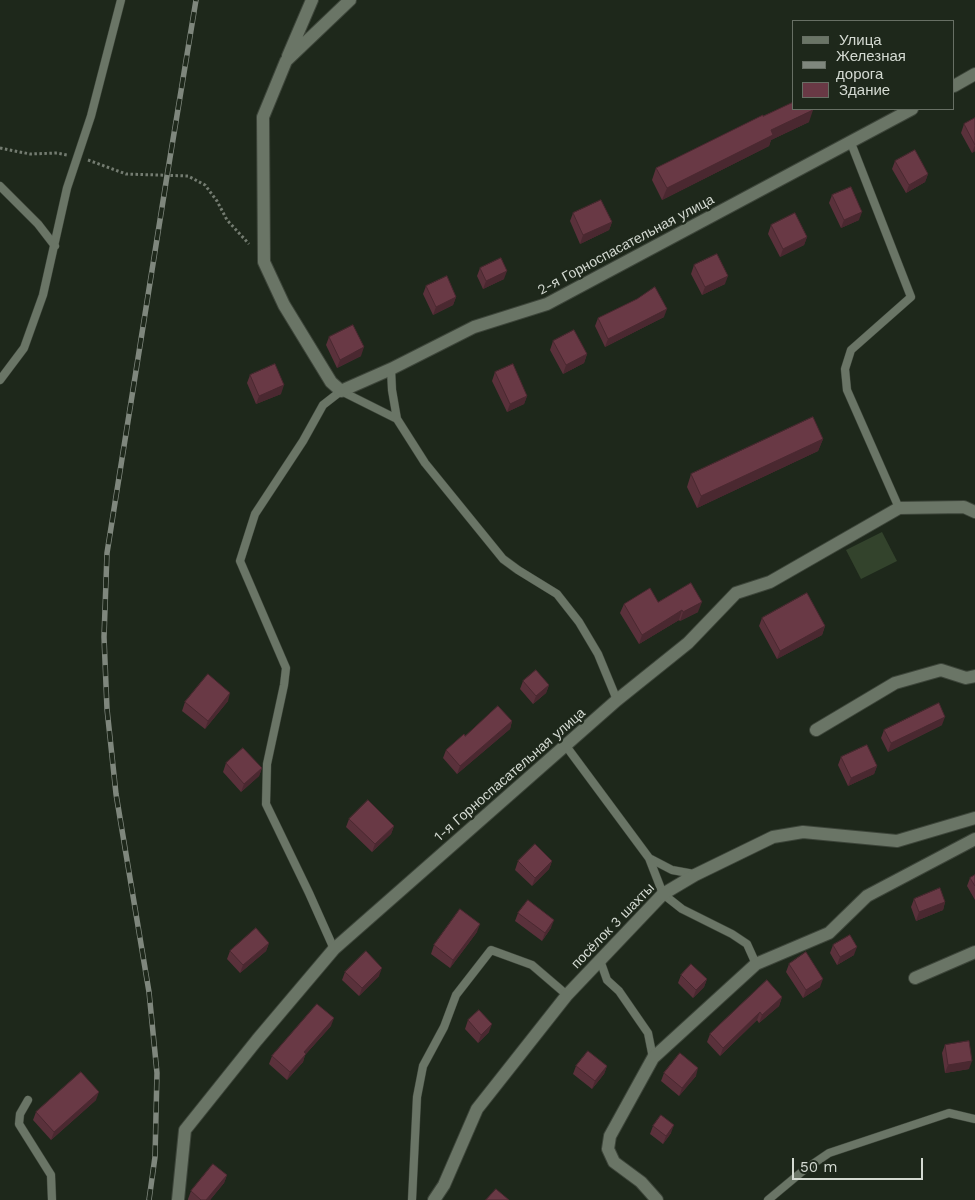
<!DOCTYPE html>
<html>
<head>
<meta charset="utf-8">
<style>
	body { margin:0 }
	#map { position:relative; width:975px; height:1200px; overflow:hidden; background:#1e281b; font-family:"Work Sans",sans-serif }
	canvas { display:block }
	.legend { position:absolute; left:792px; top:20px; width:162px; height:90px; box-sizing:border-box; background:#1e281b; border:1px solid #676f64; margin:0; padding:6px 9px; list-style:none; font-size:15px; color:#d4dad2 }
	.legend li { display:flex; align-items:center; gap:10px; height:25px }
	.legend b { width:25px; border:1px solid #676f64 }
	.scale { position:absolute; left:792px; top:1158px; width:131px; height:22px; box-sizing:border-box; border:2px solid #d4dad2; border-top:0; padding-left:6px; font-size:15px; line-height:18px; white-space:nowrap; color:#d4dad2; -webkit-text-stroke:4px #1e281b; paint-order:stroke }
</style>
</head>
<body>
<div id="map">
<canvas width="975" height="1200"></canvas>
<ul class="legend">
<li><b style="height:6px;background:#6a7566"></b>Улица</li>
<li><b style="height:6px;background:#7f877d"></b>Железная дорога</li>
<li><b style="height:14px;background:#693945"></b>Здание</li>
</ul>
<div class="scale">50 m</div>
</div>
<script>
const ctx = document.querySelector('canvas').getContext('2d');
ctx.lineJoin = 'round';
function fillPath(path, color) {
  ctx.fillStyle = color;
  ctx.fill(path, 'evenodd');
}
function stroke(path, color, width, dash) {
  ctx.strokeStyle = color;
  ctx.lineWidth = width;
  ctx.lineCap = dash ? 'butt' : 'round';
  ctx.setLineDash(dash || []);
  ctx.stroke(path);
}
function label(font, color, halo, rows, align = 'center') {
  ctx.font = font + ' "Work Sans",sans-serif';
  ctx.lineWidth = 4.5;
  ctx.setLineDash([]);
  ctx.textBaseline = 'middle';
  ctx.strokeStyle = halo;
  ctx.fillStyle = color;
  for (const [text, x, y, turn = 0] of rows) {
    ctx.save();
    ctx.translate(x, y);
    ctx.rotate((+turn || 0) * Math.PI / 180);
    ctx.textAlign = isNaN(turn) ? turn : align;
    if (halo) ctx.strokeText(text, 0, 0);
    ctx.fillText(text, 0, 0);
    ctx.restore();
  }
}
const green = new Path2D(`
	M 882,532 L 897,561 L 861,579 L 846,550 Z`);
const path = new Path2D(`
	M 0,148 L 30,154 L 57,153 L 67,155
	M 88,160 L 126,174 L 188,176 L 205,185 L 217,201 L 227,220 L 249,244`);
const lane = new Path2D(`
	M 851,143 L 911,297 L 851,350 L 845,369 L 847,390 L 899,508
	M 0,186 L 38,224 L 55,246
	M 391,369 L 392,390 L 397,419
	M 0,380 L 24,348 L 43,295 L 67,188 L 91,116 L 121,0
	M 566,746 L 649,858 L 672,870 L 694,874
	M 649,858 L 663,894 L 682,909 L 732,934 L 747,944 L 756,964
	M 334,949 L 309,893 L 266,804 L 267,764 L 284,685 L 286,668 L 240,561 L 255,514 L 303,441 L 323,405 L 341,391 L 397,419 L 425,463 L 503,559 L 518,570 L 557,594 L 579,622 L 598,654 L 617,700
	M 600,960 L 607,980 L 619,991 L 648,1033 L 653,1058
	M 28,1100 L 20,1114 L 19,1124 L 51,1175 L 52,1200
	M 412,1200 L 417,1097 L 423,1066 L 444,1027 L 456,995 L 491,950 L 532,965 L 567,995
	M 768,1200 L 804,1170 L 829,1153 L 949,1113 L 975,1119`);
const street = new Path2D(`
	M 350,0 L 286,61 L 263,117 L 264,262 L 284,305 L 331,382 L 341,391 L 391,369 L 474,327 L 547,304 L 912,109
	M 288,56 L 312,0
	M 954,86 L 975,74
	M 816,730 L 895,683 L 941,670 L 966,678 L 975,676
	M 915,978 L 975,952
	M 178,1200 L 185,1130 L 257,1040 L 334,949 L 617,700 L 688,643 L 736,593 L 770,582 L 899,508 L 964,507 L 975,512
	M 434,1200 L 444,1185 L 477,1109 L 567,995 L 663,894 L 695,875 L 773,837 L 803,832 L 897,841 L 975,818
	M 657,1200 L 641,1182 L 614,1162 L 608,1149 L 610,1136 L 653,1058 L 756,964 L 829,933 L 867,896 L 975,839`);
const rail = new Path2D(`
	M 149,1200 L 155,1157 L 157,1073 L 149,992 L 116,794 L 107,709 L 104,637 L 107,553 L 167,176 L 196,0`);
const wall = new Path2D(`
	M 763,116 L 809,122 L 771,140 L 769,146 L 662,200 L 652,180 L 656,168 Z
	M 975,118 L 975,151 L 972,153 L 961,133 L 964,124 Z
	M 895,161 L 928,174 L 925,182 L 906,193 L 892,169 Z
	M 832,195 L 859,220 L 841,228 L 829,203 Z
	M 573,213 L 612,222 L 609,230 L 580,244 L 570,221 Z
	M 771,225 L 807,237 L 804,245 L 780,257 L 768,234 Z
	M 694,265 L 725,284 L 702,295 L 691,274 Z
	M 480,268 L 504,279 L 483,289 L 477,276 Z
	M 426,286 L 456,297 L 453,305 L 433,315 L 423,294 Z
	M 664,317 L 605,347 L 595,326 L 598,318 Z
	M 329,337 L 361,356 L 337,368 L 326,345 Z
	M 553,341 L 587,354 L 584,363 L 563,374 L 550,350 Z
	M 495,372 L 527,396 L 524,404 L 507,412 L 492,381 Z
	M 250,375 L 281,394 L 256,404 L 247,383 Z
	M 823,439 L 818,451 L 697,508 L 687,487 L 691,474 Z
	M 624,604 L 698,612 L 680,621 L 679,620 L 639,644 L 620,613 Z
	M 762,618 L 825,626 L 822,635 L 777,659 L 759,626 Z
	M 523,681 L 549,685 L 546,693 L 533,704 L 520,689 Z
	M 228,701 L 205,729 L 182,711 L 185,702 Z
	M 512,721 L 510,729 L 457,774 L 443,758 L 446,750 L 465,736 Z
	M 942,725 L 888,752 L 881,738 L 884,730 Z
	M 841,757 L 877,766 L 874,774 L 848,786 L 838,765 Z
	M 226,763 L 262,768 L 259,776 L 241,792 L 223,772 Z
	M 349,819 L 394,826 L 391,834 L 372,852 L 346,827 Z
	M 518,861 L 552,861 L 549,869 L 532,886 L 515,870 Z
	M 975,875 L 975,900 L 967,886 L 970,878 Z
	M 914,899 L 945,902 L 943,910 L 916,921 L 911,907 Z
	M 518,913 L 551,928 L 542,941 L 515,921 Z
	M 477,932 L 450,968 L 431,954 L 434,945 Z
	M 269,943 L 266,951 L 240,973 L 227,959 L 230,951 Z
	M 833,945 L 854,955 L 837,965 L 830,953 Z
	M 789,964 L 820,987 L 803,998 L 786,972 Z
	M 345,972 L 379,976 L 359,996 L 342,980 Z
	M 681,975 L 707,979 L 704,987 L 693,998 L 678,983 Z
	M 782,997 L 779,1006 L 759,1023 L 757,1020 L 720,1056 L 707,1042 L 710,1034 Z
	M 468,1020 L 489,1032 L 478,1043 L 465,1029 Z
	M 331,1026 L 305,1055 L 303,1062 L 287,1080 L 269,1064 L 272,1056 Z
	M 945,1045 L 969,1069 L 945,1073 L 942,1053 Z
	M 576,1066 L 607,1066 L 604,1074 L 592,1089 L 573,1074 Z
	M 664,1073 L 696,1076 L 679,1096 L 661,1081 Z
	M 96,1100 L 51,1140 L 33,1120 L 36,1112 Z
	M 653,1126 L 671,1133 L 663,1144 L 650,1134 Z
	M 227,1175 L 224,1183 L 210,1200 L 188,1200 L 188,1199 L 191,1191 Z`);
const shadedWall = new Path2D(`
	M 813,110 L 809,122 L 771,140 L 769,146 L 662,200 L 667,188 L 771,130 Z
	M 975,145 L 975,151 L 972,153 Z
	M 928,174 L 925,182 L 906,193 L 909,185 Z
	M 862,212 L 859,220 L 841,228 L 844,220 Z
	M 612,222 L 609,230 L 580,244 L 583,235 Z
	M 807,237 L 804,245 L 780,257 L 783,249 Z
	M 507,271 L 504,279 L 483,289 L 486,281 Z
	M 728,276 L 725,284 L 702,295 L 705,287 Z
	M 456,297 L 453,305 L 433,315 L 436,307 Z
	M 667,309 L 664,317 L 605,347 L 608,339 Z
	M 364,347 L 361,356 L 337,368 L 340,360 Z
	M 587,354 L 584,363 L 563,374 L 566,365 Z
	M 284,385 L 281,394 L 256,404 L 259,396 Z
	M 527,396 L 524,404 L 507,412 L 510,404 Z
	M 823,439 L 818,451 L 697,508 L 701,496 Z
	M 702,602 L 698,612 L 680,621 L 683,612 Z
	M 682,610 L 679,620 L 639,644 L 642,635 Z
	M 825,626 L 822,635 L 777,659 L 780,651 Z
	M 549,685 L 546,693 L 533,704 L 536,696 Z
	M 230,693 L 228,701 L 205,729 L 208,721 Z
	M 945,717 L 942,725 L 888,752 L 891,743 Z
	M 512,721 L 510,729 L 457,774 L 460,766 Z
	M 877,766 L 874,774 L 848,786 L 851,778 Z
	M 262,768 L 259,776 L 241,792 L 244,784 Z
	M 394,826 L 391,834 L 372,852 L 375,844 Z
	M 552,861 L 549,869 L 532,886 L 535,878 Z
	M 945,902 L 943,910 L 916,921 L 919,912 Z
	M 554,920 L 551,928 L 542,941 L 545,933 Z
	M 480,924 L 477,932 L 450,968 L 453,960 Z
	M 269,943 L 266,951 L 240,973 L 243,965 Z
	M 857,947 L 854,955 L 837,965 L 840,957 Z
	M 382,968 L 379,976 L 359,996 L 362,988 Z
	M 707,979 L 704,987 L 693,998 L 696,990 Z
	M 823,979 L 820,987 L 803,998 L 806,990 Z
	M 782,997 L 779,1006 L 759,1023 L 762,1015 Z
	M 760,1012 L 757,1020 L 720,1056 L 723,1048 Z
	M 334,1018 L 331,1026 L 305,1055 L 303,1062 L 287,1080 L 290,1072 L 304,1052 Z
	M 492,1024 L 489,1032 L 478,1043 L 481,1035 Z
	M 972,1061 L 969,1069 L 945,1073 L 948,1065 Z
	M 607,1066 L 604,1074 L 592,1089 L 595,1081 Z
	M 698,1068 L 696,1076 L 679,1096 L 682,1088 Z
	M 99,1092 L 96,1100 L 51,1140 L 54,1132 Z
	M 674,1125 L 671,1133 L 663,1144 L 666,1136 Z
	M 227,1175 L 224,1183 L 210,1200 L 206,1200 Z`);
const building = new Path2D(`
	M 794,102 L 794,109 L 812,109 L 813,110 L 771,130 L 773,135 L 667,188 L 656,168 L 763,115 L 763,116 Z
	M 975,118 L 975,145 L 964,124 Z
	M 915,150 L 928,174 L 909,185 L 895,161 Z
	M 851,187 L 862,212 L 844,220 L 832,195 Z
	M 601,200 L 612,222 L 583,235 L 573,213 Z
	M 795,213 L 807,237 L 783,249 L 771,225 Z
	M 717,254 L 728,276 L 705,287 L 694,265 Z
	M 501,258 L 507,271 L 486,281 L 480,268 Z
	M 447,276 L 456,297 L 436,307 L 426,286 Z
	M 655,287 L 667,309 L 608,339 L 598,318 L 637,299 Z
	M 353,325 L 364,347 L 340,360 L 329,337 Z
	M 574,330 L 587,354 L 566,365 L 553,341 Z
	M 275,364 L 284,385 L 259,396 L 250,375 Z
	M 513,364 L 527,396 L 510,404 L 495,372 Z
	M 813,417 L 823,439 L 701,496 L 691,474 Z
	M 691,583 L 702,602 L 683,612 L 682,610 L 642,635 L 624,604 L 650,588 L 658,602 Z
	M 807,593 L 825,626 L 780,651 L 762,618 Z
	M 536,670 L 549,685 L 536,696 L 523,681 Z
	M 208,674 L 230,693 L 208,721 L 185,702 Z
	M 939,703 L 945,717 L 891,743 L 884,730 Z
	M 498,706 L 512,721 L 460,766 L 446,750 L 464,734 L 465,736 Z
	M 867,745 L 877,766 L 851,778 L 841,757 Z
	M 243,748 L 262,768 L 244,784 L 226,763 Z
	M 368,800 L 394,826 L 375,844 L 349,819 Z
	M 535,844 L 552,861 L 535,878 L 518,861 Z
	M 975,875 L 975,886 L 970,878 Z
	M 940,888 L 945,902 L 919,912 L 914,899 Z
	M 528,900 L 554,920 L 545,933 L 518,913 Z
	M 460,909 L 480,924 L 453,960 L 434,945 Z
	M 256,928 L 269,943 L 243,965 L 230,951 Z
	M 850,935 L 857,947 L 840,957 L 833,945 Z
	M 366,951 L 382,968 L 362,988 L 345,972 Z
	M 806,952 L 823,979 L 806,990 L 789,964 Z
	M 691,964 L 707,979 L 696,990 L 681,975 Z
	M 767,980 L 782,997 L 762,1015 L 760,1012 L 723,1048 L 710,1034 Z
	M 317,1004 L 334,1018 L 304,1052 L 306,1054 L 290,1072 L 272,1056 Z
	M 479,1010 L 492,1024 L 481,1035 L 468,1020 Z
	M 969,1041 L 972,1061 L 948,1065 L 945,1045 Z
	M 588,1051 L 607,1066 L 595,1081 L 576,1066 Z
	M 680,1053 L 698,1068 L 682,1088 L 664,1073 Z
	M 81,1072 L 99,1092 L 54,1132 L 36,1112 Z
	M 661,1115 L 674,1125 L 666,1136 L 653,1126 Z
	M 213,1164 L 227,1175 L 206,1200 L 201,1200 L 191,1191 Z
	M 496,1189 L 509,1200 L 486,1200 Z`);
const streetNames = [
	["2-я Горноспасательная улица",626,245,-28],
	["1-я Горноспасательная улица",510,775,-41],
	["посёлок 3 шахты",613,926,-46]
];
fillPath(green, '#33432c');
stroke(lane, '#3d453a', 9);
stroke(street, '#3d453a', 14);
stroke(path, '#747c71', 3, [2.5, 2.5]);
stroke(lane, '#6a7566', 8);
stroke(street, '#6a7566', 12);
stroke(rail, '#7f877d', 5.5);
stroke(rail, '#1e281b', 4, [11]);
fillPath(wall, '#5a313b');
fillPath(shadedWall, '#4a2830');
fillPath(building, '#693945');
stroke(building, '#4a2830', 1);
label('14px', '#d4dad2', '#1e281b', streetNames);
</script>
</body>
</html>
